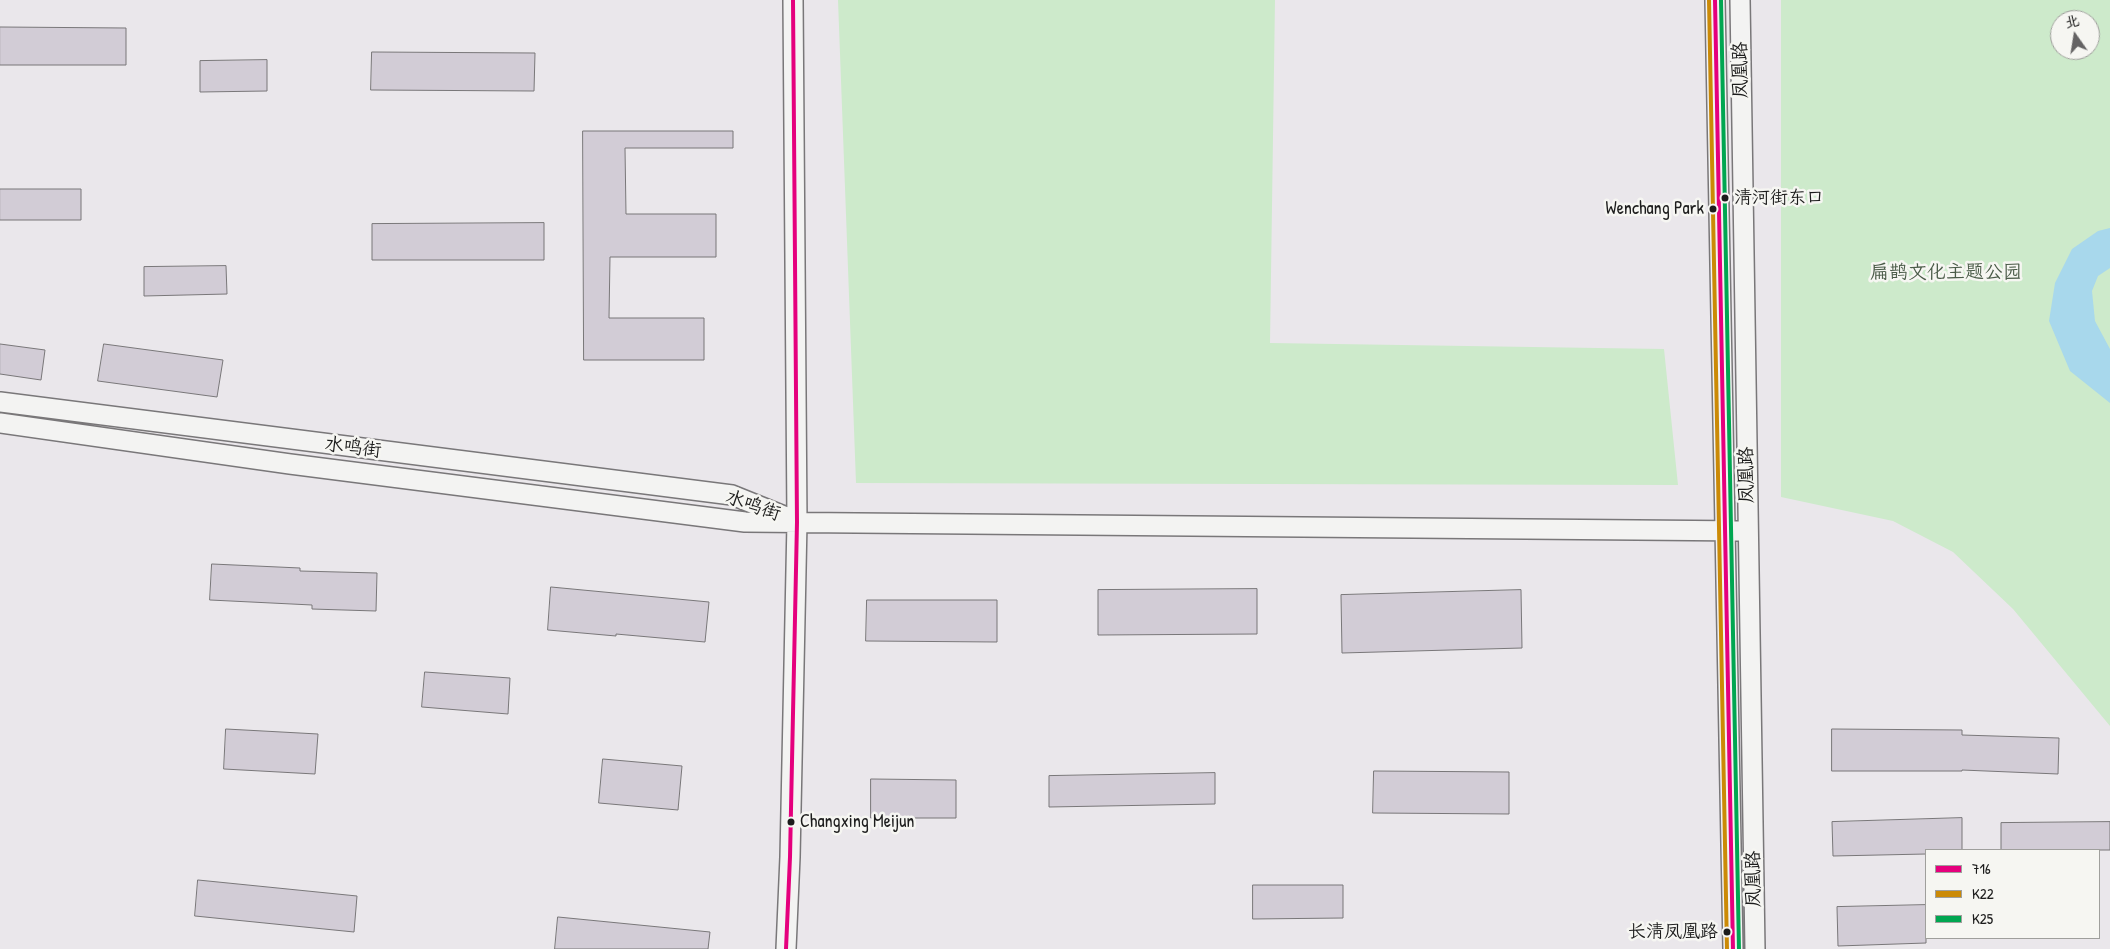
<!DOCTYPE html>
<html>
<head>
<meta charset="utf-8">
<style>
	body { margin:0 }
	#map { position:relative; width:2110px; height:949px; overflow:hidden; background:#eae7eb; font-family:"Patrick Hand","LXGW WenKai TC",sans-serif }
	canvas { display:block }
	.legend { position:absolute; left:1925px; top:849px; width:175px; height:90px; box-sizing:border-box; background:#f6f6f2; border:1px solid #9f9f9c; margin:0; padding:6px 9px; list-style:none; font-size:15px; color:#1c1c1c }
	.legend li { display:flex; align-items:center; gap:10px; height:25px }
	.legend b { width:25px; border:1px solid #9f9f9c }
	.north { position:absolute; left:2050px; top:10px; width:50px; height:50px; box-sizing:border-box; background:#f6f6f2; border:1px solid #9f9f9c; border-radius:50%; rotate:347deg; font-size:14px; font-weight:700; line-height:20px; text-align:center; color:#1c1c1c }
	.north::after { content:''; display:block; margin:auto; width:18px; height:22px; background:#646364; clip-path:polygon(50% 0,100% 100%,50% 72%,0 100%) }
</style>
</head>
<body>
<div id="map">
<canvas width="2110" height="949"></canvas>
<ul class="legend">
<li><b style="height:6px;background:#e5007d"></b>716</li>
<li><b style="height:6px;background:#cb8a06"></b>K22</li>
<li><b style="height:6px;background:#00a651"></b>K25</li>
</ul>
<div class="north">北</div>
</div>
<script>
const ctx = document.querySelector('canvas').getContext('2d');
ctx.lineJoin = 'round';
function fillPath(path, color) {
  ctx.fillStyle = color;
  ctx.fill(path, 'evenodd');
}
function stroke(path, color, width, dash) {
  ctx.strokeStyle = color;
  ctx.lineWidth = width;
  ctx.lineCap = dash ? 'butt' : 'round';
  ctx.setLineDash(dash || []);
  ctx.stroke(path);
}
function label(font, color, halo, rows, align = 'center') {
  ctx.font = font + ' "Patrick Hand","LXGW WenKai TC",sans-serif';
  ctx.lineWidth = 5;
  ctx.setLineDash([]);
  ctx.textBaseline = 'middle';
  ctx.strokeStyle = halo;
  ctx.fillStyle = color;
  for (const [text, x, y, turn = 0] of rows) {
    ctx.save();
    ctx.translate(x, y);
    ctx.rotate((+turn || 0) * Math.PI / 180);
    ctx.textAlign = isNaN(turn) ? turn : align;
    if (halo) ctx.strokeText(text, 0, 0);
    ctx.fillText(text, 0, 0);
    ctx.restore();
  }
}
const green = new Path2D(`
	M 838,0 L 1275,0 L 1270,343 L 1664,349 L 1678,485 L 856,483 Z
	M 1781,0 L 2110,0 L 2110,726 L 2013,609 L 1953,552 L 1893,521 L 1781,497 ZM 2060,20 L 2090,20 L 2090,50 L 2060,50 Z`);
const water = new Path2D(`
	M 2110,228 L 2110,268 L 2098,276 L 2092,291 L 2095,321 L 2110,349 L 2110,403 L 2070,371 L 2049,321 L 2055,283 L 2072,249 L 2098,231 Z`);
const building = new Path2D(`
	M 0,27 L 126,28 L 126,65 L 0,65 Z
	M 372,52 L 535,53 L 534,91 L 371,90 Z
	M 267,60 L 267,91 L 200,92 L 200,61 Z
	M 583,131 L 733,131 L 733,148 L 625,148 L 626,214 L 716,214 L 716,257 L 610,257 L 609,318 L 704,318 L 704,360 L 584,360 Z
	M 0,189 L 81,189 L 81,220 L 0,220 Z
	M 544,223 L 544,260 L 372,260 L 372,224 Z
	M 226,266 L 227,294 L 144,296 L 144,267 Z
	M 0,344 L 45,350 L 41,380 L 0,374 Z
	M 104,344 L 223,360 L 217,397 L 98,381 Z
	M 212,564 L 300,568 L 300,571 L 377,573 L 376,611 L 312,609 L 312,605 L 210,600 Z
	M 551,587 L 709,602 L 705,642 L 616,634 L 616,636 L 548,630 Z
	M 1257,589 L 1257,634 L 1098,635 L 1098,590 Z
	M 1521,590 L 1522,648 L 1342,653 L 1341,595 Z
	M 867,600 L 997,600 L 997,642 L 866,641 Z
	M 425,672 L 510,678 L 508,714 L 422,707 Z
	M 226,729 L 318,734 L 315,774 L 224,769 Z
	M 1832,729 L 1962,730 L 1962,735 L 2059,738 L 2058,774 L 1962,770 L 1962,771 L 1832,771 Z
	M 603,759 L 682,766 L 678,810 L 599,803 Z
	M 1374,771 L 1509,772 L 1509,814 L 1373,813 Z
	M 1215,773 L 1215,804 L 1049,807 L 1049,776 Z
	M 871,779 L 956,780 L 956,818 L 871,818 Z
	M 1962,818 L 1962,850 L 1926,850 L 1926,854 L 1833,856 L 1832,822 Z
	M 2110,822 L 2110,850 L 2001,850 L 2001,823 Z
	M 198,880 L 357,896 L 354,932 L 195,916 Z
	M 1253,885 L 1343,885 L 1343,918 L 1253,919 Z
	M 1926,905 L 1926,943 L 1838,946 L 1837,907 Z
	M 558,917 L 710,932 L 708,949 L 555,949 Z`);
const secondary = new Path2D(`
	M 1715,0 L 1733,949
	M 1740,0 L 1755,949
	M 0,402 L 732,495 L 789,518
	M 0,423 L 290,464 L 745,522 L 1748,531
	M 786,949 L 790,857 L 797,522 L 793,0`);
const bus1 = new Path2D(`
	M 1715,0 L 1733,949
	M 786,949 L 790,857 L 797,522 L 793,0`);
const bus2 = new Path2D(`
	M 1709,0 L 1727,949`);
const bus3 = new Path2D(`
	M 1721,0 L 1739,949`);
const markers = [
	[1725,198,4.5,"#1c1c1c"],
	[1713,209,4.5,"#1c1c1c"],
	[791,822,4.5,"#1c1c1c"],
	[1727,932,4.5,"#1c1c1c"]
];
const busNames = [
	["清河街东口",1734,198],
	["Wenchang Park",1704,209,"right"],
	["Changxing Meijun",800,822],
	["长清凤凰路",1718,932,"right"]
];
const streetNames = [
	["凤凰路",1741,70,-91],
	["水鸣街",353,448,7],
	["凤凰路",1747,475,-91],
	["水鸣街",753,506,19],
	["凤凰路",1754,879,-91]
];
const parkNames = [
	["扁鹊文化主题公园",1946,273]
];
fillPath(green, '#cdeacb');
fillPath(water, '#a8d8ec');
fillPath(building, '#d2ccd6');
stroke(building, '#797779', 1);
stroke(secondary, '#797779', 22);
stroke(secondary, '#f3f3f2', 19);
stroke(bus1, '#e5007d', 4);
stroke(bus2, '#cb8a06', 4);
stroke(bus3, '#00a651', 4);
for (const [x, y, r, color] of markers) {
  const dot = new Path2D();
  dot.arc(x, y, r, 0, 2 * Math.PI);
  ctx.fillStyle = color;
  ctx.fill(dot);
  stroke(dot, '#f6f6f2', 2);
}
label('18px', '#1c1c1c', '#f6f6f2', busNames, 'left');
label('19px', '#1c1c1c', '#f6f6f2', streetNames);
label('19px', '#4a5b48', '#f6f6f2', parkNames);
</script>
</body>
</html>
